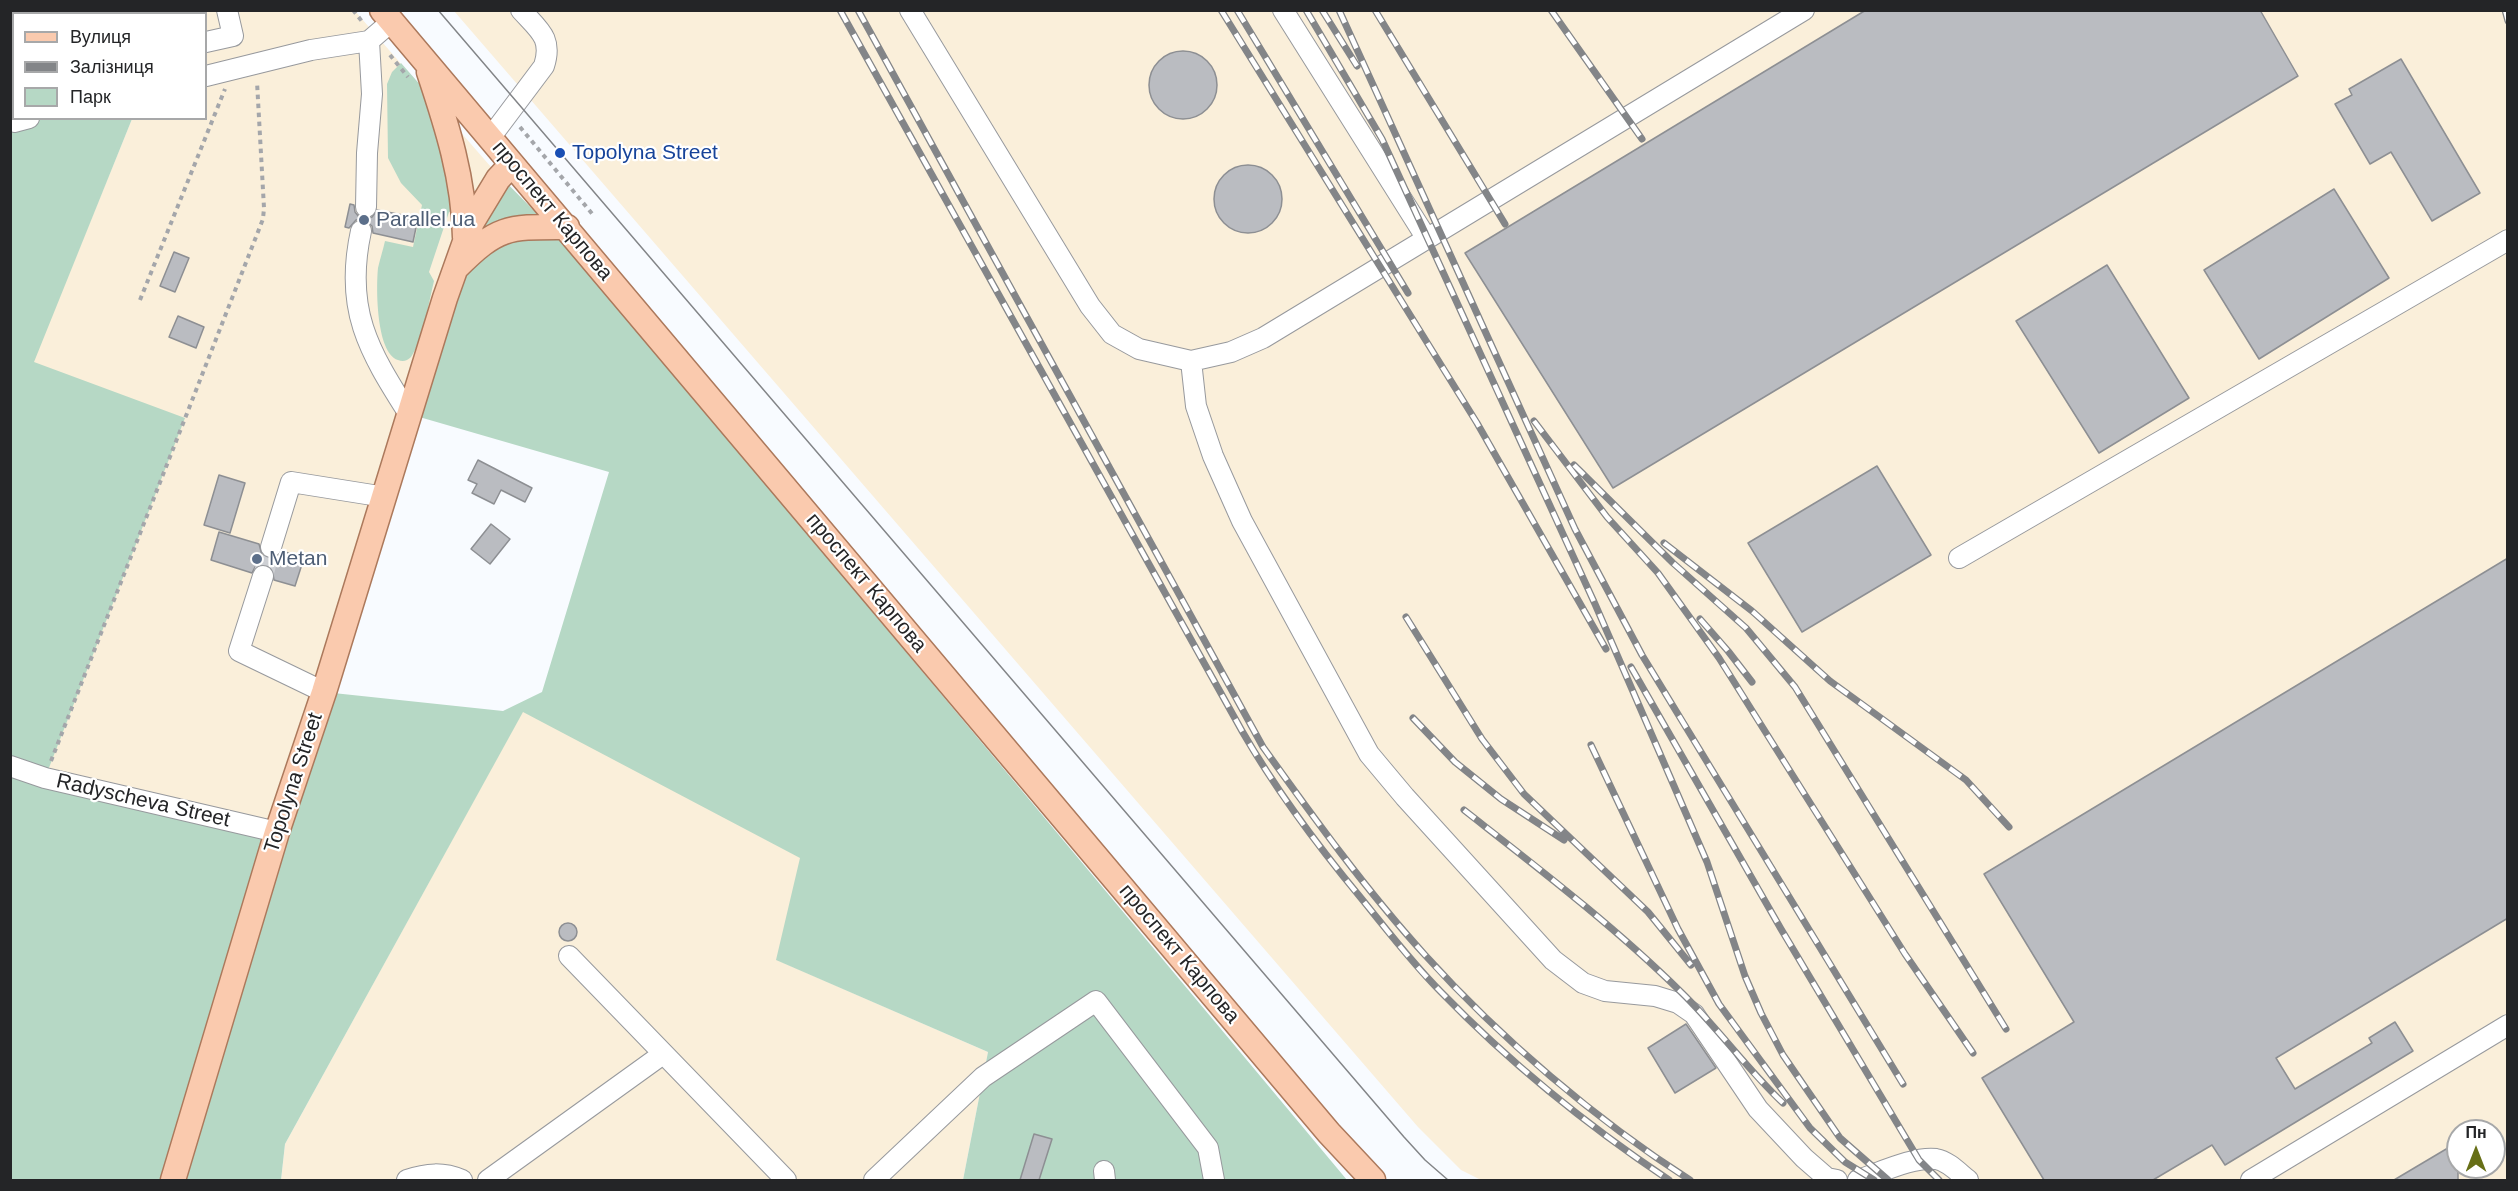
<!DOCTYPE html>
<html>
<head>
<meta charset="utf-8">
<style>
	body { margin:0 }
	#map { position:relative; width:2518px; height:1191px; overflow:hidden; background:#f8fbff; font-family:Helvetica,sans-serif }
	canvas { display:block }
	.frame { position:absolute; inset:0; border:12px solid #242527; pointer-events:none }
	.legend { position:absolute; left:12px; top:12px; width:195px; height:108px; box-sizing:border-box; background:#fff; border:2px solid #a7a8a9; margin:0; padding:8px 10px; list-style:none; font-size:18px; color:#242527 }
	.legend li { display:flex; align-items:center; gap:12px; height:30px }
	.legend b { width:30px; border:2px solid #a7a8a9 }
	.north { position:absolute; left:2446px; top:1119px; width:60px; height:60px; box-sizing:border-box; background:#fff; border:2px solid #a7a8a9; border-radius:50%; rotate:0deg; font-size:16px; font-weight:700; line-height:24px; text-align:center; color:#242527 }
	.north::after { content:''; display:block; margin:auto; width:21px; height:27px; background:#676f17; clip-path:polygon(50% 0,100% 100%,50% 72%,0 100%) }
</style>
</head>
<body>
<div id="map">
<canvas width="2518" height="1191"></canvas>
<div class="frame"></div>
<ul class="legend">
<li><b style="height:8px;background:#facaae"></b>Вулиця</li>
<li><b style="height:8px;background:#838588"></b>Залізниця</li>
<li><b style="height:16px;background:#b6d8c5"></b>Парк</li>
</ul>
<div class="north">Пн</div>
</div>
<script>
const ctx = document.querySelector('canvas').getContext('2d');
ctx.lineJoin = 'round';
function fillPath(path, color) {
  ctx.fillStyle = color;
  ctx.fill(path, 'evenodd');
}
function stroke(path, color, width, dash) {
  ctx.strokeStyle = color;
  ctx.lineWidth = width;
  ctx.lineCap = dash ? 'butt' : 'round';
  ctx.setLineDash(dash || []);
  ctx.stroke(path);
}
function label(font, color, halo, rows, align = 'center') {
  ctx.font = font + ' Helvetica,sans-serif';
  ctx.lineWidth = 4.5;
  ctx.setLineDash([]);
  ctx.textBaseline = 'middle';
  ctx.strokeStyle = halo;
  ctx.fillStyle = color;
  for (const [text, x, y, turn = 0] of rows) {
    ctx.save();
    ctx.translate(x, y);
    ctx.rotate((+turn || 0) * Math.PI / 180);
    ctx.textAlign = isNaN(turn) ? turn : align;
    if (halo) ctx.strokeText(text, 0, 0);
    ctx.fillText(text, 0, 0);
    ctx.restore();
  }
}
const industrial = new Path2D(`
	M 12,11 L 355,11 L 491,167 L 455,264 L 277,832 L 45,778 L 33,362 L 132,119 L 206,118 L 206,14 L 14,14 L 14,122 Z
	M 454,11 L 2507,11 L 2507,1180 L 1481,1180 L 1461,1170 L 1418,1127 ZM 2458,1131 L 2494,1131 L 2494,1167 L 2458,1167 Z
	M 523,711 L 801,858 L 777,960 L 988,1052 L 963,1180 L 281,1180 L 285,1144 Z`);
const green = new Path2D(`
	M 10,11 L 14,122 L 29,118 L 132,119 L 34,362 L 185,418 L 45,778 L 277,832 L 324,692 L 503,711 L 542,692 L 609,472 L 409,414 L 455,264 L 491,167 L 557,234 L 1347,1180 L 963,1180 L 988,1052 L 776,960 L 800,858 L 523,712 L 285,1144 L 281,1180 L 11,1180 Z
	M 401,63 L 423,88 L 437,127 L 454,210 L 449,212 L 429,272 L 434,281 C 429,301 423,340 411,357 C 407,361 403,362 398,360 C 376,353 376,287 378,268 C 380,259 383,250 385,241 L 413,247 L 422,205 L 401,183 L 388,158 L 387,84 L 392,72 Z`);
const building = new Path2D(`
	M 1866,10 L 2260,10 L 2298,76 L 1613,488 L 1465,253 Z
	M1149 85a34 34 0 1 1 68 0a34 34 0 1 1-68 0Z
	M 2401,59 L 2480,193 L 2432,221 L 2391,152 L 2370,164 L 2335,104 L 2352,95 L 2349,89 Z
	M1214 199a34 34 0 1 1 68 0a34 34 0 1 1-68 0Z
	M 2334,189 L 2389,278 L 2259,359 L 2204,270 Z
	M 350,204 L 354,205 L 355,212 L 359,217 L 365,219 L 372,217 L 377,210 L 418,218 L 413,242 L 373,233 L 372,226 L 363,219 L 356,220 L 349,228 L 345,227 Z
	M 174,252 L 189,258 L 175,292 L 160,286 Z
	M 2107,265 L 2189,398 L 2099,453 L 2016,321 Z
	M 178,316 L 204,327 L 196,348 L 169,337 Z
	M 478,460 L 532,488 L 525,502 L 501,490 L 494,504 L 472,493 L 477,484 L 468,480 Z
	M 1877,466 L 1931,555 L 1802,632 L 1748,543 Z
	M 219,475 L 245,483 L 230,533 L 204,525 Z
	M 491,524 L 510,539 L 490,564 L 471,549 Z
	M 219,532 L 259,544 L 262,555 L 268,559 L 279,556 L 282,551 L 304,558 L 295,586 L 274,580 L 272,568 L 266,564 L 255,567 L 252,573 L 211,560 Z
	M 2508,558 L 2508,918 L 2276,1058 L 2295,1089 L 2372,1043 L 2369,1038 L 2395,1022 L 2413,1051 L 2225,1165 L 2212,1145 L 2153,1180 L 2044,1180 L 1982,1078 L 2074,1022 L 1984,874 Z
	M559 932a9 9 0 1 1 18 0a9 9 0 1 1-18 0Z
	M 1686,1024 L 1716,1068 L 1675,1093 L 1648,1048 Z
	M 1034,1134 L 1052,1139 L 1039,1180 L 1020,1180 Z
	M 2458,1142 L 2458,1180 L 2394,1180 Z`);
const minorTunnel = new Path2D(`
	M 263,576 L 271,547`);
const path = new Path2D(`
	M 353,10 L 364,24
	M 390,55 L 408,77
	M 520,127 L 594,216
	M 140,300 L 225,89
	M 51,761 L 263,219 L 264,208 L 257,82`);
const minor = new Path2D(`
	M 12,10 L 14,122 L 29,118
	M 90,10 L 91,14
	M 910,10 L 1090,306 L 1112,334 L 1139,349 L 1191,361 L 1231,352 L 1263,338 L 1804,10
	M 1283,10 L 1427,239
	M 206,42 L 233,36 L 227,10
	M 206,76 L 311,50 L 369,41 L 391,22
	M 490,138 L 544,66 C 553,38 539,30 521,10
	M 366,207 L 367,153 L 372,94 L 369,41
	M 361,231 C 344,309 368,350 409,414
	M 1191,361 L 1196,406 L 1213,456 L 1242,521 L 1369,754 L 1405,797 L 1553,960 L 1583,983 L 1605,991 L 1655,996 L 1678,1003 L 1694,1014 L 1758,1109 L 1804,1158 L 1827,1178 L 1837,1180
	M 271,547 L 291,482 L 385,497
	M 1959,558 L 2508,240
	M 263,576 L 239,651 L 324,692
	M 10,766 L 45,778 L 277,832
	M 569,956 L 786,1180
	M 1104,1171 L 1105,1180
	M 407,1180 C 427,1173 443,1172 462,1180
	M 488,1180 L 663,1054
	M 874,1180 L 983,1077 L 1096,1001 L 1208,1148 L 1214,1180
	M 1858,1180 C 1879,1173 1915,1156 1936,1159 C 1948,1161 1959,1173 1968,1180
	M 2251,1180 L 2508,1025`);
const major = new Path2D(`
	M 382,10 L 1329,1133 L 1373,1180
	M 429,72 C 447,126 464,179 465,237
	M 457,267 C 499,225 509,227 567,227
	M 173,1180 L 277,832 L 324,692 L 445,298 L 472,222 L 498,179 L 512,164`);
const tram = new Path2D(`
	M 438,10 L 1404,1137 L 1425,1160 L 1448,1180`);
const rail = new Path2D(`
	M 840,10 L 1242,731 C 1276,790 1317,845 1361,898 C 1387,930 1412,963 1441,992 C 1509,1062 1588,1126 1669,1180
	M 858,10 L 1263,747 C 1314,818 1366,890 1425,955 C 1500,1038 1596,1120 1690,1180
	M 1221,10 L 1477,423 L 1606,649
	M 1237,10 L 1408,293
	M 1306,10 L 1382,139 L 1595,604 L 1707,862 L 1745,976 L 1761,1013 L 1783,1055 L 1840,1138 L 1888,1180
	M 1322,10 L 1357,66
	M 1339,10 L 1575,529 L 1642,655 L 1903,1084
	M 1375,10 L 1505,224
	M 1551,10 L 1642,139
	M 2505,10 L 2508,21
	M 1534,421 L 1607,517 L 1658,573 L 1719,658 L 1905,954 L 1973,1053
	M 1574,465 L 1673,563 L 1746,628 L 1795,687 L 2006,1029
	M 1664,543 L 1752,611 L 1830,681 L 1966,780 L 2009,827
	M 1406,617 L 1482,739 L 1524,794 L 1648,912 L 1691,965
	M 1700,619 L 1728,651 L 1752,682
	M 1631,667 L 1781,929 L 1919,1160 L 1939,1180
	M 1413,718 L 1455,762 L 1501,799 L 1564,840
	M 1591,745 L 1678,929 L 1719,1004 L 1810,1128 L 1845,1162 L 1874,1180
	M 1464,810 C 1538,868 1614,926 1681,992 C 1717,1027 1746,1068 1783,1103`);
const markers = [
	[560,153,6,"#1a4fb4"],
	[364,220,6,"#5c6f8a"],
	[257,559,6,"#5c6f8a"]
];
const transitNames = [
	["Topolyna Street",572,153]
];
const streetNames = [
	["проспект Карпова",552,211,50],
	["проспект Карпова",866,583,50],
	["Topolyna Street",294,783,-72],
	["Radyscheva Street",143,801,13],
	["проспект Карпова",1179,954,50]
];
const serviceNames = [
	["Parallel.ua",376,220],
	["Metan",269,559]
];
fillPath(industrial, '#faefda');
fillPath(green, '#b6d8c5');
fillPath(building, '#babcc1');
stroke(building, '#8d8f93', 1.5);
stroke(minorTunnel, '#ced0d4', 20, [20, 10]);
stroke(minor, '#97999d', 22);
stroke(major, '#ac795c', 27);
stroke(path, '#a4a6aa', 4, [4.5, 4.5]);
stroke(minor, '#fff', 20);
stroke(major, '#facaae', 24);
stroke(tram, '#838588', 1.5);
stroke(rail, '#838588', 7);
stroke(rail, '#fff', 4.5, [14]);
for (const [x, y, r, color] of markers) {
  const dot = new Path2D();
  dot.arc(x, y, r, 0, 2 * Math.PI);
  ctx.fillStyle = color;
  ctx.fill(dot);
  stroke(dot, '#fff', 2);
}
label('21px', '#164399', '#fff', transitNames, 'left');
label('21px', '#242527', '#fff', streetNames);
label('21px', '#4e5e75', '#fff', serviceNames, 'left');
</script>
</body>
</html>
